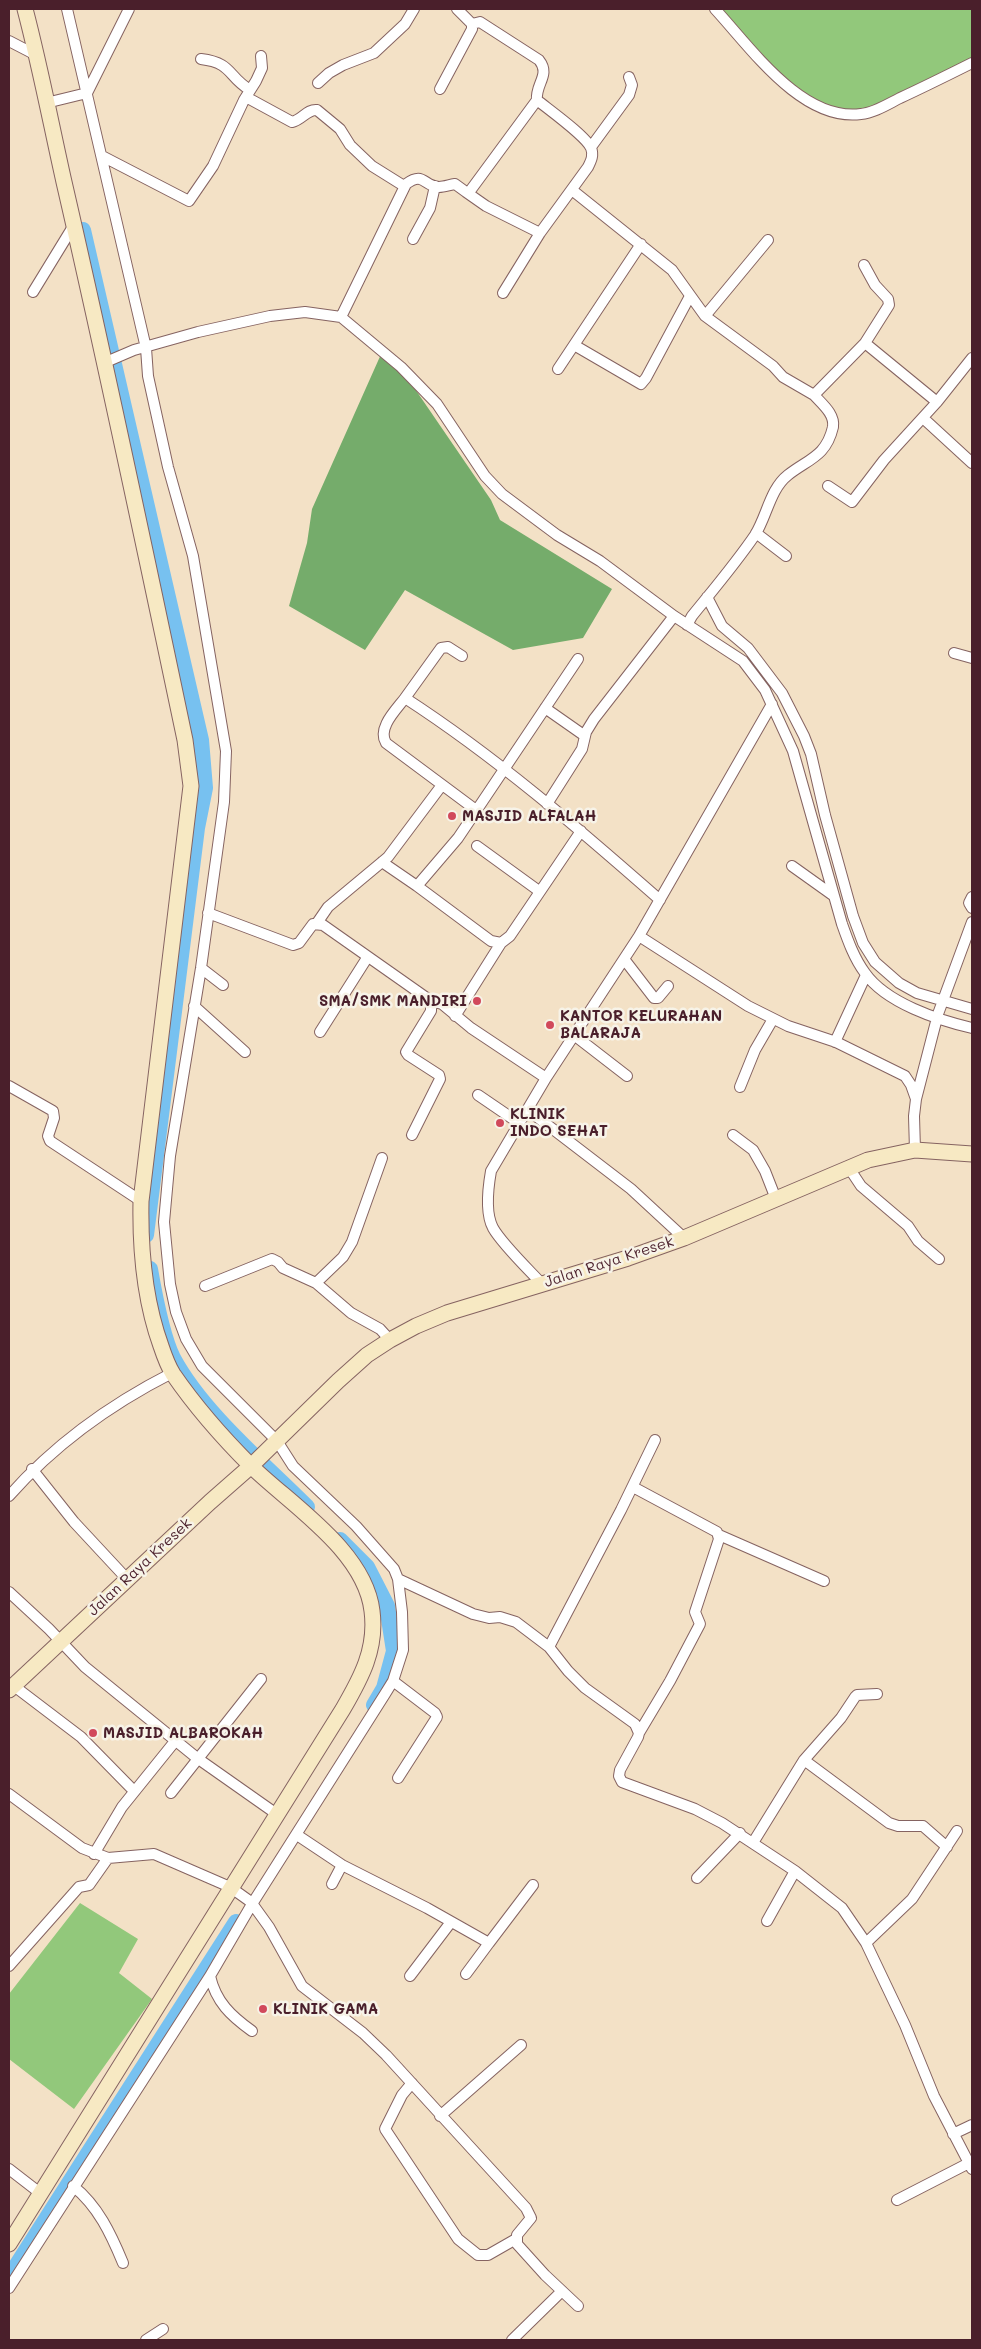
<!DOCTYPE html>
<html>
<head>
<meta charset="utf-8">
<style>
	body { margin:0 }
	#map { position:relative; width:981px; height:2349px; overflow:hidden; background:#f3e1c6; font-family:Mali,sans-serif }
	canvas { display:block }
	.frame { position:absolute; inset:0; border:10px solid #4a1f2b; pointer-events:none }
</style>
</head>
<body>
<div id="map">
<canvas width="981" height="2349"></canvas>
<div class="frame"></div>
</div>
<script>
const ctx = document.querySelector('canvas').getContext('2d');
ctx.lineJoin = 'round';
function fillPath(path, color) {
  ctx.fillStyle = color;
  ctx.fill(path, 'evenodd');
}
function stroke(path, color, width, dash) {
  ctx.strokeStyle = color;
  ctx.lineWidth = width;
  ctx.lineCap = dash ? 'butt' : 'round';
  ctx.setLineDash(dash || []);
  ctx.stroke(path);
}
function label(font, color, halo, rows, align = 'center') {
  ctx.font = font + ' Mali,sans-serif';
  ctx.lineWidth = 5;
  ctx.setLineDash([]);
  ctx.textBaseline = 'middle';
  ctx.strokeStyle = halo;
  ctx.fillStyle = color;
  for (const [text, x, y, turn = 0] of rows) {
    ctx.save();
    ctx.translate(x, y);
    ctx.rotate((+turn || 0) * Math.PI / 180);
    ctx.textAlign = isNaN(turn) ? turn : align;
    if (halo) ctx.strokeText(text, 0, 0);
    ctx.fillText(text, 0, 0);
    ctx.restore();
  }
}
const green = new Path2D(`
	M 713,9 L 972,9 L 972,63 L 881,111 L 833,113 L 788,87 Z
	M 80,1903 L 138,1939 L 119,1973 L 152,1999 L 74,2109 L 9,2059 L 9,1994 Z`);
const forest = new Path2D(`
	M 382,352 L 413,386 L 491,500 L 500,520 L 612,589 L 583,638 L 513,650 L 405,590 L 365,650 L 289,606 L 307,543 L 312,509 Z`);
const river = new Path2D(`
	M 83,230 L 201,740 L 205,788 L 197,828 L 146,1235
	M 150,1269 C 154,1292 163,1338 173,1358 C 202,1412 263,1463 307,1507
	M 340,1540 L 367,1567 L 387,1606 L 394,1651 L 384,1688 L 374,1705
	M 9,2277 L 236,1922`);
const street = new Path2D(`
	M 715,9 C 751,48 802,122 861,114 C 874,113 888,104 900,98 C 924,87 948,75 972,63
	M 9,41 L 38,56
	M 201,59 C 233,63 227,76 250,90
	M 318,83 L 329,73 L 343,65 L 374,53 L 405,24 L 414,9
	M 440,89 L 472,29 L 472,24 L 457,9
	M 246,97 L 292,122 C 302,120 307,109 317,110 L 340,129 L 350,145 L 372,166 L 404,186
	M 46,103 L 87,93 L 129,9
	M 591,147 L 629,95 L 632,85 L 629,77
	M 102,156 L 189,201 L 213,166 L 244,100 L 256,81 L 262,68 L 261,56
	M 572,190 L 672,270 L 705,316 L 773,366 L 783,377 L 814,395
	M 466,192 L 486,206 L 540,233
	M 413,239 L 430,208 L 435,186
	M 864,265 L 875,285 L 888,299 L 889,305 L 865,343
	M 33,292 L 74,225
	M 503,293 L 540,233 L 588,167 C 591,161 594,155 591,148 C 586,136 548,109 537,100
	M 705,316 L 768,240
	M 341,317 L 406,184 C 424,171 423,186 439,187 C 444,187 449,185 455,184 L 466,192 L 470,191 L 537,100 C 535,84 551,75 539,60 L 480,22 L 472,24
	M 574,345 L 641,384 L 646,378 L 690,296
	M 106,362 L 134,350 L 198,332 L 270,316 L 305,312 L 341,317 L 401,367 L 437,404 L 485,476 L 502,494 L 557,535 L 600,561 L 674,616 L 743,661 L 765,690 L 793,751 L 842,924 C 848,941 854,958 865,973 C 886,1003 938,1020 972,1028
	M 558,369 L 641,244
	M 923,418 L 972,463
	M 828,486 L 852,502 L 884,460 L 937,402
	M 756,533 L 786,556
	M 707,597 L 722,626 L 748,648 L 782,693 L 804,736 L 811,754 L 825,815 L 853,916 L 863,943 L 875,962 L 899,983 L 917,993 L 972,1009
	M 687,625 L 692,616 C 713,590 736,563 755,535 C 767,516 770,489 788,475 C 808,459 826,457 833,427 C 835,414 822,404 814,395 L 865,343 L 937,402 L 972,358
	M 954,653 L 972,658
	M 462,656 L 448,647 L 441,648 L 405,698 C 496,757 578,828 660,900
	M 578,659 L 458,838 L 417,886 L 491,941 L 501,943 L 510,936 L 581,831
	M 405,698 C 396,710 377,728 386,743 L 476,810
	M 545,708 L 585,736
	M 547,804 L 582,749 L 586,732 L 594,719 L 674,616
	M 477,846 L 539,891
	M 382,862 L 417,886
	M 792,866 L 834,896
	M 972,897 L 969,903 L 972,908
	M 208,913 L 293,945 L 299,943 L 313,924 L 323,925 L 431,1001 L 431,1011 L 406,1052 L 408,1055 L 439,1075 L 440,1079 L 412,1135
	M 317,923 L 328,907 L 388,857 L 442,785
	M 639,936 L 748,1006 L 788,1026 L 836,1042 L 905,1076 L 911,1085 L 916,1099
	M 624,959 L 654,998 L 658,998 L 668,986
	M 201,968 L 223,985
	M 431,1001 L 442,1004 L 471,1028 L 546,1078
	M 194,1006 L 245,1052
	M 455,1016 L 501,943
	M 320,1032 L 367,958
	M 574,1035 L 627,1076
	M 835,1042 L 866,975
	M 9,1086 L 53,1111 L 54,1118 L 48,1136 L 50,1141 L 141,1201
	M 740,1087 L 755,1050 L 773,1019
	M 478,1095 L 519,1123
	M 528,1110 L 631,1189 L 684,1238
	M 733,1135 L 753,1150 L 765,1171 L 776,1199
	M 915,1150 L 914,1116 L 916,1099 L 938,1014 L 972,922
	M 849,1168 L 861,1186 L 908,1226 L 918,1241 L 939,1259
	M 316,1283 L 343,1257 L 352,1242 L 382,1158
	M 542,1284 C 529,1270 502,1244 493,1228 C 485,1213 488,1188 491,1171 L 546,1078 L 639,936 L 772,704
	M 205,1286 L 272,1259 L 278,1262 L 283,1268 L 316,1283 L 351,1313 L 380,1329 L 390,1340
	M 32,1469 L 74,1522 L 127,1579
	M 633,1487 L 717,1532 L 719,1539 L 695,1612 L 700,1624 L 670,1681 L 639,1733
	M 9,1496 C 55,1444 111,1404 172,1373
	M 719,1535 L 824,1581
	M 398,1579 L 473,1614 L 489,1618 L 500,1617 L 516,1622 L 549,1647 L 621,1510 L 655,1440
	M 9,1592 L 49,1629 L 85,1667 L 197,1758 L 278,1815
	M 549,1647 L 568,1671 L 585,1688 L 635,1724 L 639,1733 L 638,1737 L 620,1770 L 619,1776 L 622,1782 L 695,1809 L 722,1823 L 795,1871 L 842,1908 L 866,1943 L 905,2025 L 934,2096 L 972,2169
	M 393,1681 L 435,1713 L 437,1717 L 398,1778
	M 14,1686 L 81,1737 L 134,1791
	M 804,1760 L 889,1823 L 898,1826 L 923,1826 L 947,1847
	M 171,1793 L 261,1679
	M 9,1794 L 82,1848 L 108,1858 L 154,1854 L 230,1887 L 251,1902 L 269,1927 L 302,1986 L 363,2033 L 386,2055 L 526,2208 L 531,2218 L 517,2235 L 517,2244 L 545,2275 L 578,2306
	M 297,1835 L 342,1865 L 427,1908 L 489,1943 L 466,1974
	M 754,1841 L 804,1760 L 841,1718 L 855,1697 L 857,1695 L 877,1694
	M 94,1854 L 122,1807 L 176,1740
	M 697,1878 L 740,1833
	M 332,1884 L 342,1865
	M 767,1921 L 795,1871
	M 489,1943 L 533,1885
	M 866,1943 L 912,1899 L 957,1831
	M 9,1966 L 79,1887 L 89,1885 L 108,1858
	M 210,1976 C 216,2002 231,2016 252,2031
	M 410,1976 L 451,1922
	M 412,2083 L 402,2095 L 385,2129 L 458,2239 L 478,2255 L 488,2255 L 516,2239
	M 440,2116 L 521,2045
	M 953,2134 L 972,2125
	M 9,2169 L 40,2193
	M 73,2186 C 98,2206 111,2234 123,2263
	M 897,2200 L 969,2163
	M 9,2288 L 210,1976 L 252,1904 L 385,1694 L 393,1681 L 403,1650 L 402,1612 L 398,1579 L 394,1569 L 356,1526 L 293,1466 L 277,1441 L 202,1366 L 186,1339 L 176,1312 L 170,1284 L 164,1222 L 170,1156 L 201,968 L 224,802 L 226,751 L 193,556 L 168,467 L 148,376 L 146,348 L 67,9
	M 146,2340 L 163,2329
	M 512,2340 L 562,2291`);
const secondary = new Path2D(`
	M 9,1690 L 210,1502 L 251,1466 L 338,1381 L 367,1355 L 390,1340 L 416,1326 L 447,1313 L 628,1258 L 684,1238 L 868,1160 L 915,1150 L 972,1154
	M 9,2244 L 343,1709 C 361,1678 377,1649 372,1611 C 365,1551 291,1505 251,1466 C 223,1438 195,1406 173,1374 C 168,1366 164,1355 161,1346 C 144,1299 140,1251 141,1201 L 191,786 L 185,740 C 146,554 107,368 64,182 C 51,124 40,66 25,9`);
const markers = [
	[452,816,5,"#d1495b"],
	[477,1001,5,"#d1495b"],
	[550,1025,5,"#d1495b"],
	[500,1123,5,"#d1495b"],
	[93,1733,5,"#d1495b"],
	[263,2009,5,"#d1495b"]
];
const poiNames = [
	["MASJID ALFALAH",462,816],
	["SMA/SMK MANDIRI",467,1001,"right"],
	["KANTOR KELURAHAN",560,1016],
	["BALARAJA",560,1033],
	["KLINIK",510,1114],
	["INDO SEHAT",510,1131],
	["MASJID ALBAROKAH",103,1733],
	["KLINIK GAMA",273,2009]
];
const streetNames = [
	["Jalan Raya Kresek",609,1262,-18],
	["Jalan Raya Kresek",140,1567,-43]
];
fillPath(green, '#92c87b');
fillPath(forest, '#75ac6b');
stroke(river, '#77c1f0', 16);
stroke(street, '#856361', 12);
stroke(secondary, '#856361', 17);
stroke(street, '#fff', 10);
stroke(secondary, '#f7e9c3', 15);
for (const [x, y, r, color] of markers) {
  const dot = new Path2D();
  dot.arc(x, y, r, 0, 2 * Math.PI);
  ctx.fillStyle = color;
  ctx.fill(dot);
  stroke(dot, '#f7f3e8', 2);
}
label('bold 15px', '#4a1f2b', '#f7f3e8', poiNames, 'left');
label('15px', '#4a1f2b', '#f7f3e8', streetNames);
</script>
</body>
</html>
